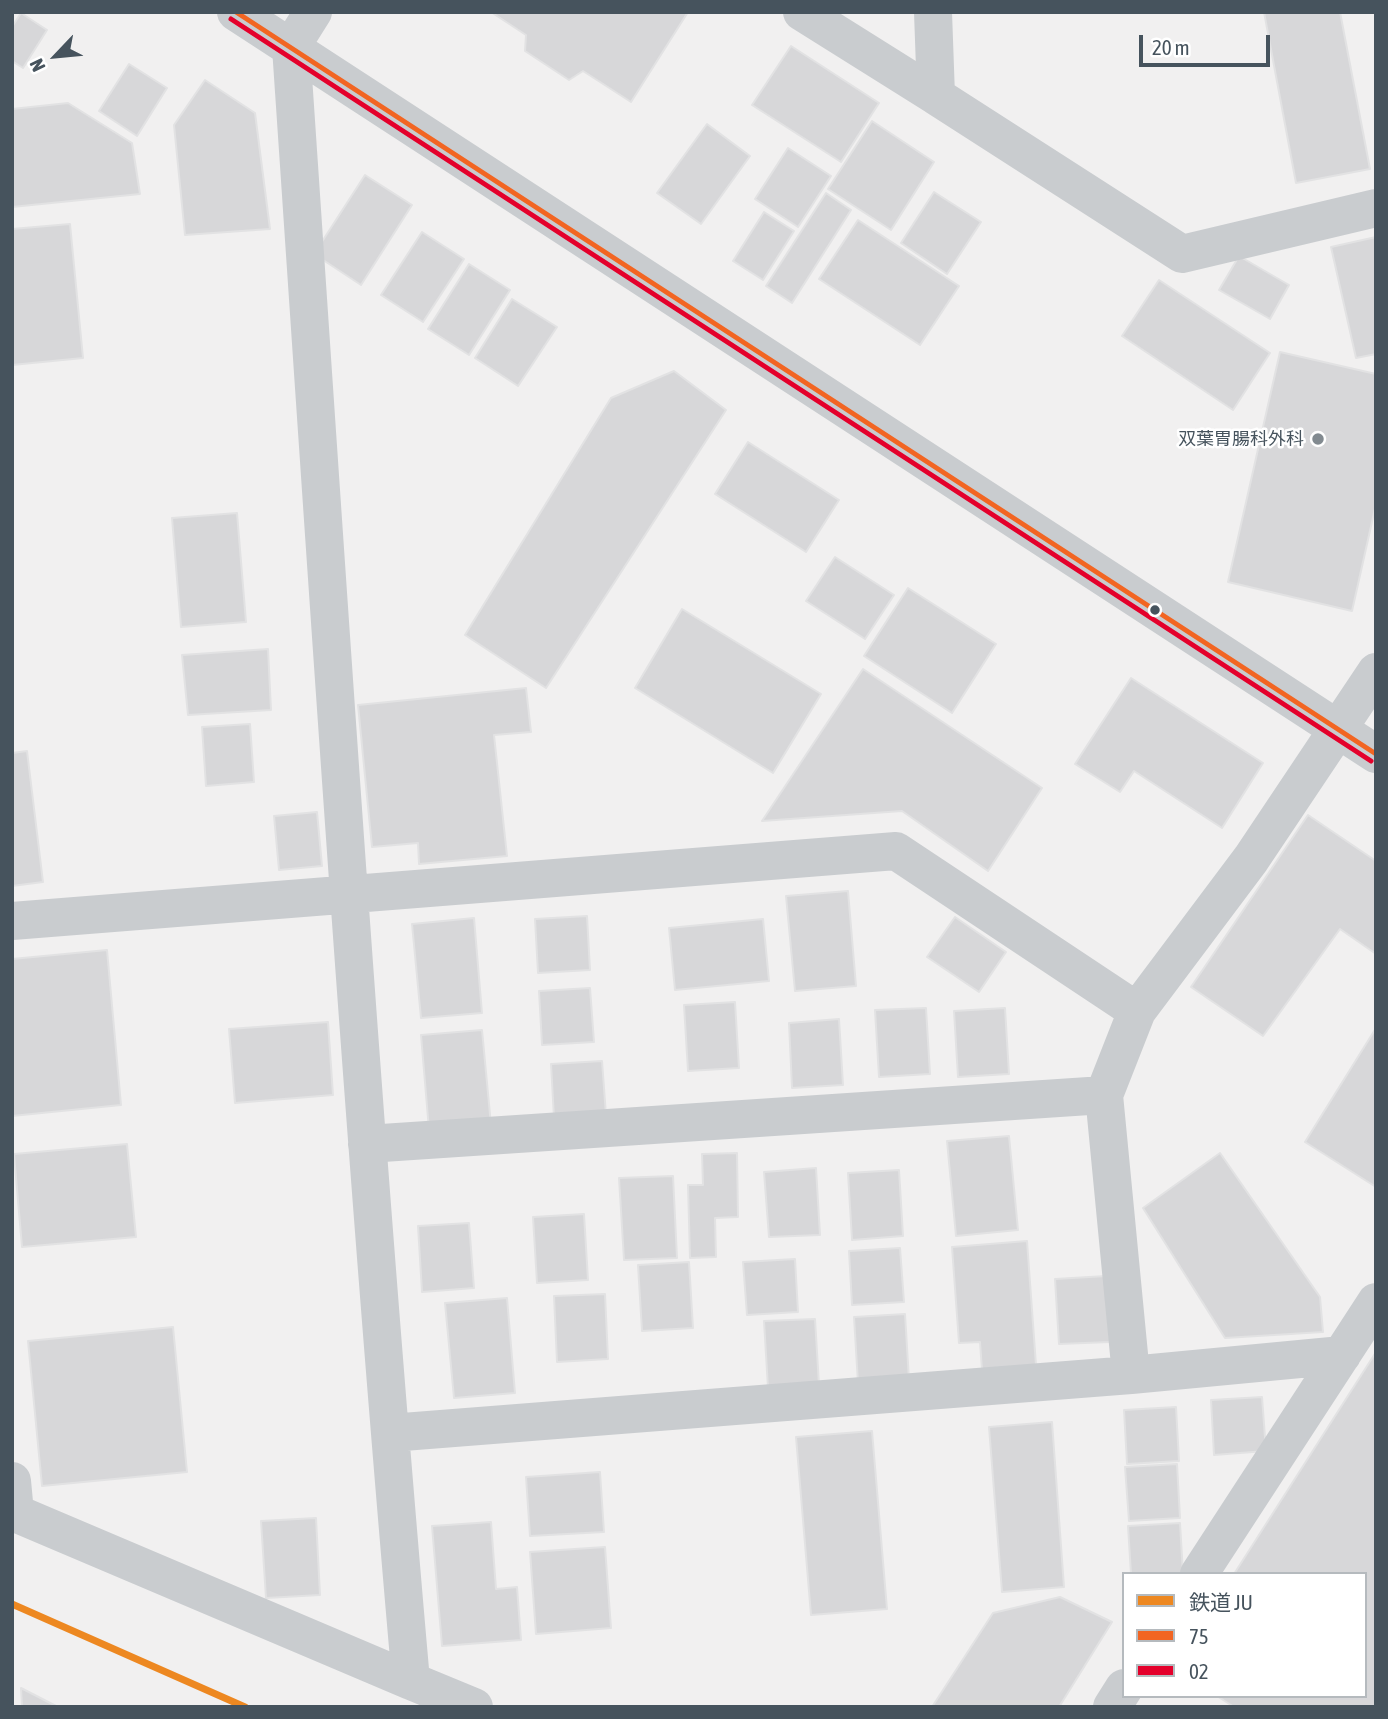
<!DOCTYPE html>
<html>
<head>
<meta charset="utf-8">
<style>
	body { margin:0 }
	#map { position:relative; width:1388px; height:1719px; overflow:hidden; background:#f1f0f0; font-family:"Asap Condensed","Noto Sans JP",sans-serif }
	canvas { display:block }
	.frame { position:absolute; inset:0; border:14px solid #46535d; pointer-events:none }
	.legend { position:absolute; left:1122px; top:1572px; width:245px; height:126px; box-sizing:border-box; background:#fff; border:2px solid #b5babe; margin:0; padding:9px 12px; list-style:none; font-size:21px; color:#46535d }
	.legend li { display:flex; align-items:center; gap:14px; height:35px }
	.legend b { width:35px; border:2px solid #b5babe }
	.north { position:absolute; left:21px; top:21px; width:70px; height:70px; -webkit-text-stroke:5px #fff; paint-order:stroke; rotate:244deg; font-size:19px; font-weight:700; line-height:28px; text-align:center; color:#46535d }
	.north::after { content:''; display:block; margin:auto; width:24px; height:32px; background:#46535d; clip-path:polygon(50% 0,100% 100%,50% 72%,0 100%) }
	.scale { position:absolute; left:1139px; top:35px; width:131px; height:32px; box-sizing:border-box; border:4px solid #46535d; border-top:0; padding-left:9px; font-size:21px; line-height:24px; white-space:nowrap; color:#46535d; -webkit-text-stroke:5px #fff; paint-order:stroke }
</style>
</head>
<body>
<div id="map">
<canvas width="1388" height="1719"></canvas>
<div class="frame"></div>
<ul class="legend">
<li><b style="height:9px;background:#ed8821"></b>鉄道 JU</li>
<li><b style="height:9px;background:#f26522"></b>75</li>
<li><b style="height:9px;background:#e4002b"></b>02</li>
</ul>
<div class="north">N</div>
<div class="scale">20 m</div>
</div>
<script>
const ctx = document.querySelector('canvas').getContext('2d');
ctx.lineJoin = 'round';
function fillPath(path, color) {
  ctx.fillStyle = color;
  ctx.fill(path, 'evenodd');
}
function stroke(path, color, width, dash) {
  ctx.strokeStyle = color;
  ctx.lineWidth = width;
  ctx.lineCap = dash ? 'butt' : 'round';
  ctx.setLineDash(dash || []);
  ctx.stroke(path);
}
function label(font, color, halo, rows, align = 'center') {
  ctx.font = font + ' "Asap Condensed","Noto Sans JP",sans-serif';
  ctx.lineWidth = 5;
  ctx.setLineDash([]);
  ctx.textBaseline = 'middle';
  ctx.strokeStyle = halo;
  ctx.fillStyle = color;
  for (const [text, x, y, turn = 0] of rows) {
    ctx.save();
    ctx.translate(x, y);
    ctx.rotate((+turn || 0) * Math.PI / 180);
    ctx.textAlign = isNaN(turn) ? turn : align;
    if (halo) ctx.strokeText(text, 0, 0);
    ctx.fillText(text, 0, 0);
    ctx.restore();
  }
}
const building = new Path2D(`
	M 491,12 L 688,12 L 631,102 L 583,71 L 569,80 L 525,51 L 526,35 Z
	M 1264,12 L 1340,12 L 1370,169 L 1296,183 Z
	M 21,13 L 47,30 L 23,68 L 12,61 L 12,27 Z
	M 791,46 L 879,103 L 841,162 L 752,105 Z
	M 129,64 L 167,88 L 137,136 L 99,111 Z
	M 205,80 L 255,113 L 270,229 L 185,235 L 174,125 Z
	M 68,103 L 132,143 L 140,194 L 12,207 L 12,109 Z
	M 872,121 L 934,162 L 891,230 L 828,189 Z
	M 707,124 L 750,156 L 701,224 L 657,193 Z
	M 788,148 L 831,176 L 798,227 L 755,199 Z
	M 365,175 L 412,205 L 361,285 L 314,254 Z
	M 934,192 L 981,222 L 947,274 L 901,243 Z
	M 826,193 L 851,210 L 792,303 L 766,286 Z
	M 764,212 L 794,231 L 763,280 L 733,261 Z
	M 858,220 L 959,286 L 920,345 L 819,279 Z
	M 70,224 L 83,358 L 12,365 L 12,229 Z
	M 422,232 L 464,259 L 423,322 L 381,295 Z
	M 1376,237 L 1376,354 L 1356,358 L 1331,247 Z
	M 1239,256 L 1289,285 L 1270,319 L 1219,290 Z
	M 469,264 L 510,290 L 469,355 L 428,329 Z
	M 1159,280 L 1270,353 L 1233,410 L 1122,336 Z
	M 512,299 L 557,327 L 518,386 L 475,358 Z
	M 1280,352 L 1376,374 L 1376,504 L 1352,611 L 1228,582 Z
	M 674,371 L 726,410 L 546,688 L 465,635 L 611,398 Z
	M 748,442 L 839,500 L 806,552 L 715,494 Z
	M 237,513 L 246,622 L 181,627 L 172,518 Z
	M 835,557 L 894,595 L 865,639 L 806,601 Z
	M 908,588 L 996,644 L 952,713 L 864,656 Z
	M 682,609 L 821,694 L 773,773 L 635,688 Z
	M 268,649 L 271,710 L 188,715 L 182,655 Z
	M 863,669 L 1042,788 L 988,871 L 902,811 L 762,821 Z
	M 1131,678 L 1263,763 L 1222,828 L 1134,771 L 1120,792 L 1075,764 Z
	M 526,688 L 531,732 L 494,735 L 507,856 L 419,864 L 418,843 L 372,847 L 358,705 Z
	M 250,724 L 254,782 L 206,786 L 202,727 Z
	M 27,751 L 43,882 L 12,886 L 12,753 Z
	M 317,812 L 322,866 L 279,870 L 274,816 Z
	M 1308,815 L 1376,861 L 1376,954 L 1340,929 L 1263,1036 L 1191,987 Z
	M 848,891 L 856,986 L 795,991 L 786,896 Z
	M 587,916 L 590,970 L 538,973 L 535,919 Z
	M 955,917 L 1006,952 L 979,992 L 927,957 Z
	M 474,918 L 482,1013 L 421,1018 L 412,924 Z
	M 763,919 L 769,981 L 675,990 L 669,928 Z
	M 107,950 L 121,1105 L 12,1116 L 12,959 Z
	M 590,988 L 594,1042 L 542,1045 L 539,991 Z
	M 735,1002 L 739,1068 L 688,1071 L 684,1005 Z
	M 926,1008 L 930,1074 L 879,1077 L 875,1010 Z
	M 1005,1008 L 1009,1074 L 958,1077 L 954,1011 Z
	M 839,1019 L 843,1085 L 792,1088 L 789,1023 Z
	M 328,1022 L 333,1095 L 235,1103 L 229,1029 Z
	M 1376,1028 L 1376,1187 L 1305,1142 Z
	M 482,1030 L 491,1125 L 429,1130 L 421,1035 Z
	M 602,1061 L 606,1115 L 554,1118 L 551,1064 Z
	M 1009,1136 L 1018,1230 L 956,1236 L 947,1141 Z
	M 127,1144 L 136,1237 L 22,1247 L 14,1154 Z
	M 737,1153 L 738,1217 L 715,1218 L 716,1257 L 690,1258 L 688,1185 L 703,1185 L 702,1154 Z
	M 1220,1153 L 1320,1297 L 1323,1332 L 1225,1338 L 1143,1208 Z
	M 816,1168 L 820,1235 L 769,1237 L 764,1172 Z
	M 899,1170 L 903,1236 L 852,1240 L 848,1173 Z
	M 673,1176 L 677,1258 L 624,1260 L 619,1178 Z
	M 584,1214 L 588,1280 L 537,1283 L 533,1217 Z
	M 469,1223 L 474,1288 L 422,1292 L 418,1226 Z
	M 1027,1241 L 1036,1365 L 982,1370 L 980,1342 L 959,1343 L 952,1247 Z
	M 900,1248 L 904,1302 L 852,1305 L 849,1251 Z
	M 795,1259 L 798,1312 L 747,1315 L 743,1262 Z
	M 689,1262 L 693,1328 L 642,1331 L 638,1265 Z
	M 1106,1276 L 1110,1342 L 1059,1344 L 1055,1279 Z
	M 605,1294 L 608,1359 L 557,1362 L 554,1296 Z
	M 507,1298 L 515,1393 L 454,1398 L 445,1303 Z
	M 905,1314 L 909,1380 L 858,1383 L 854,1317 Z
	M 815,1319 L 819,1385 L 768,1388 L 764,1321 Z
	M 173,1327 L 187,1472 L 42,1486 L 28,1341 Z
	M 1376,1352 L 1376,1707 L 1234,1707 L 1217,1696 L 1365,1696 L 1365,1574 L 1234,1574 Z
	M 1262,1397 L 1266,1451 L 1214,1455 L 1211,1400 Z
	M 1176,1407 L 1179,1461 L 1127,1464 L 1124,1410 Z
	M 1052,1422 L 1064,1587 L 1002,1592 L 989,1427 Z
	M 872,1431 L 887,1609 L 811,1615 L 796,1437 Z
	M 1177,1464 L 1180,1518 L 1129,1521 L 1125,1467 Z
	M 600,1472 L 604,1532 L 530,1536 L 526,1477 Z
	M 316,1518 L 320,1595 L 266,1598 L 261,1521 Z
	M 491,1522 L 496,1589 L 517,1587 L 521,1640 L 442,1646 L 432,1526 Z
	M 1180,1523 L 1183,1574 L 1131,1574 L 1128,1526 Z
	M 605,1547 L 611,1628 L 536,1634 L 530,1552 Z
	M 1060,1597 L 1112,1622 L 1059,1707 L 932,1707 L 993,1613 Z
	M 21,1688 L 58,1707 L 22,1707 Z`);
const minor = new Path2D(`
	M 236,12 L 1376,754
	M 313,12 L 291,47 C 328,592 363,1137 411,1681 L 474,1707
	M 802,12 L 936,96
	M 933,12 L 936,96 L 1182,254 L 1376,208
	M 12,921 L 896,851 L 1137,1011
	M 367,1144 L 1104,1095
	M 1342,1355 L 1131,1375 L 1104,1095 L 1137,1011 L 1251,859 L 1376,672
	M 390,1433 L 1131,1375
	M 12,1481 L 15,1513 L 411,1681
	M 1199,1574 L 1376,1302
	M 1112,1707 L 1124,1688`);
const bus1 = new Path2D(`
	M 236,12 L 1376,754`);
const bus2 = new Path2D(`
	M 231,19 L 1371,761`);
const rail1 = new Path2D(`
	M 12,1604 L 245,1707`);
const markers = [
	[1318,439,7,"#828a90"],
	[1155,610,6,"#46535d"]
];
const poiNames = [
	["双葉胃腸科外科",1304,439]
];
fillPath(building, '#d7d7d9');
stroke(building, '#e2e2e3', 2);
stroke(minor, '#c9cccf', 38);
stroke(bus1, '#f26522', 5);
stroke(bus2, '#e4002b', 5);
stroke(rail1, '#ed8821', 7);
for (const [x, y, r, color] of markers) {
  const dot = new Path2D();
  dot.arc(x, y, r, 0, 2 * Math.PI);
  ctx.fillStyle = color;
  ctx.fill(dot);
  stroke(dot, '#fff', 2.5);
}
label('18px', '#46535d', '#fff', poiNames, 'right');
</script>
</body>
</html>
